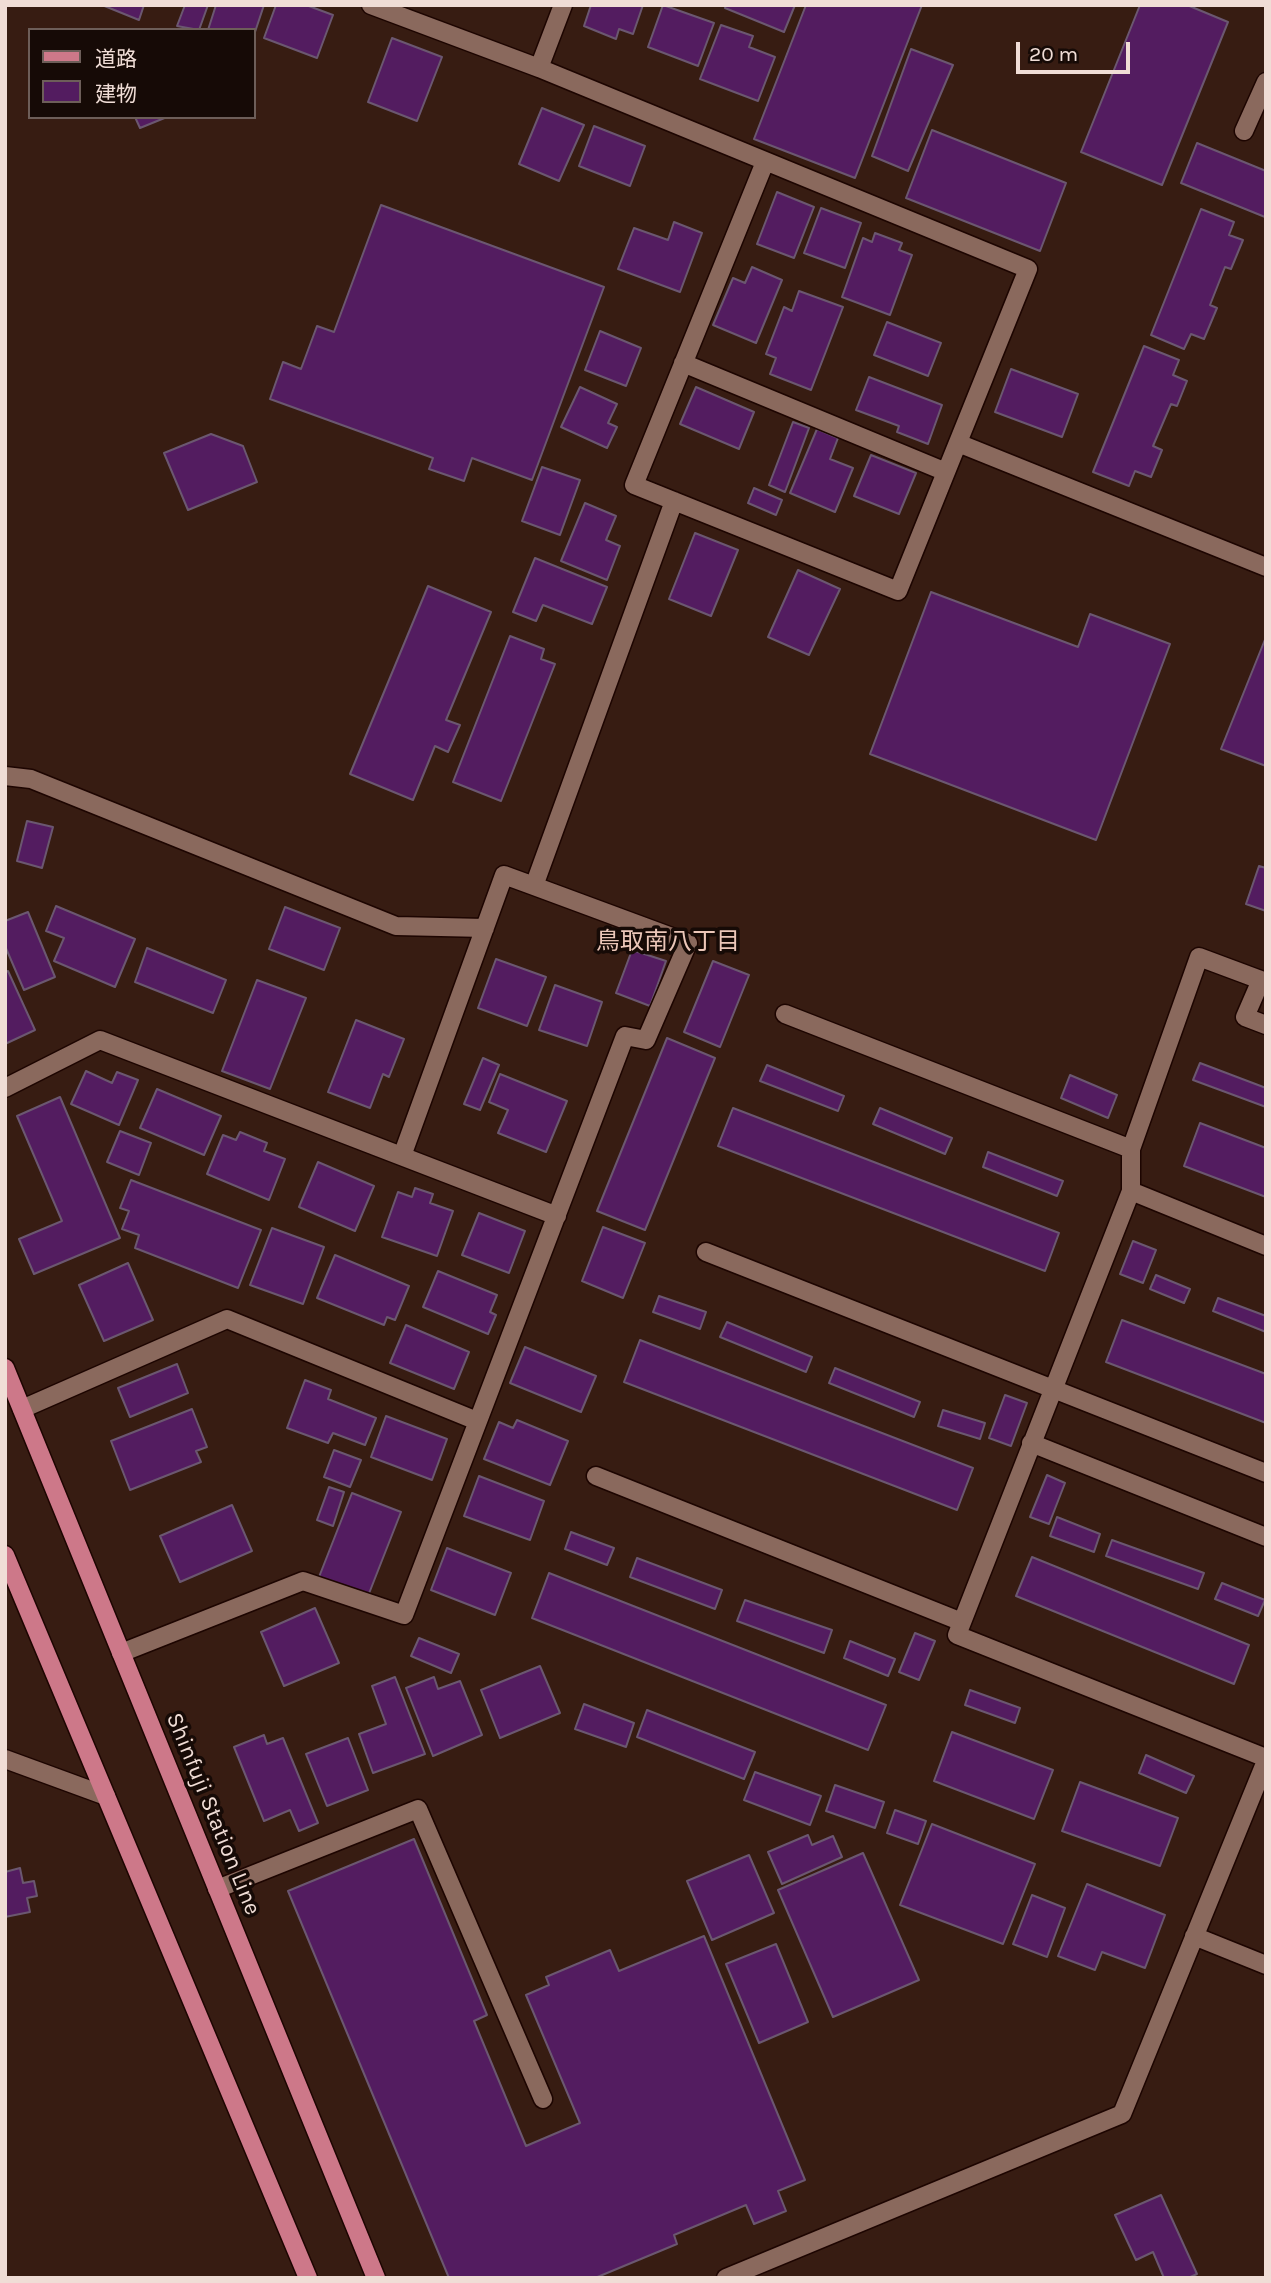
<!DOCTYPE html>
<html>
<head>
<meta charset="utf-8">
<style>
	body { margin:0 }
	#map { position:relative; width:1271px; height:2283px; overflow:hidden; background:#371c12; font-family:Karla,"Noto Sans JP",sans-serif }
	canvas { display:block }
	.frame { position:absolute; inset:0; border:7px solid #f0ddd6; pointer-events:none }
	.legend { position:absolute; left:28px; top:28px; width:228px; height:91px; box-sizing:border-box; background:#160a06; border:2px solid #6d5e59; margin:0; padding:9px 12px; list-style:none; font-size:21px; color:#f0ddd6 }
	.legend li { display:flex; align-items:center; gap:14px; height:35px }
	.legend b { width:35px; border:2px solid #6d5e59 }
	.scale { position:absolute; left:1016px; top:42px; width:114px; height:32px; box-sizing:border-box; border:4px solid #f0ddd6; border-top:0; padding-left:9px; font-size:21px; line-height:24px; white-space:nowrap; color:#f0ddd6; -webkit-text-stroke:5px #160a06; paint-order:stroke }
</style>
</head>
<body>
<div id="map">
<canvas width="1271" height="2283"></canvas>
<div class="frame"></div>
<ul class="legend">
<li><b style="height:9px;background:#cd7889"></b>道路</li>
<li><b style="height:19px;background:#531c60"></b>建物</li>
</ul>
<div class="scale">20 m</div>
</div>
<script>
const ctx = document.querySelector('canvas').getContext('2d');
ctx.lineJoin = 'round';
function fillPath(path, color) {
  ctx.fillStyle = color;
  ctx.fill(path, 'evenodd');
}
function stroke(path, color, width, dash) {
  ctx.strokeStyle = color;
  ctx.lineWidth = width;
  ctx.lineCap = dash ? 'butt' : 'round';
  ctx.setLineDash(dash || []);
  ctx.stroke(path);
}
function label(font, color, halo, rows, align = 'center') {
  ctx.font = font + ' Karla,"Noto Sans JP",sans-serif';
  ctx.lineWidth = 7;
  ctx.setLineDash([]);
  ctx.textBaseline = 'middle';
  ctx.strokeStyle = halo;
  ctx.fillStyle = color;
  for (const [text, x, y, turn = 0] of rows) {
    ctx.save();
    ctx.translate(x, y);
    ctx.rotate((+turn || 0) * Math.PI / 180);
    ctx.textAlign = isNaN(turn) ? turn : align;
    if (halo) ctx.strokeText(text, 0, 0);
    ctx.fillText(text, 0, 0);
    ctx.restore();
  }
}
const building = new Path2D(`
	M 102,5 L 144,5 L 139,20 Z
	M 185,5 L 208,5 L 199,30 L 177,26 Z
	M 216,5 L 264,5 L 254,35 L 254,30 L 208,30 Z
	M 276,5 L 306,5 L 333,15 L 317,58 L 264,38 Z
	M 591,5 L 643,5 L 633,34 L 619,29 L 616,39 L 584,26 Z
	M 663,5 L 714,23 L 698,66 L 648,47 Z
	M 726,5 L 795,5 L 784,32 L 725,8 Z
	M 806,5 L 922,5 L 855,178 L 754,139 Z
	M 1140,5 L 1187,5 L 1228,22 L 1162,185 L 1081,152 Z
	M 721,25 L 753,36 L 749,47 L 775,57 L 758,101 L 700,79 Z
	M 392,38 L 442,57 L 417,121 L 368,102 Z
	M 911,49 L 953,65 L 908,171 L 872,156 Z
	M 542,108 L 584,125 L 559,181 L 519,164 Z
	M 135,117 L 167,117 L 140,128 Z
	M 594,126 L 645,146 L 630,186 L 579,166 Z
	M 932,130 L 1066,183 L 1040,251 L 906,198 Z
	M 1197,143 L 1266,171 L 1265,217 L 1181,183 Z
	M 777,192 L 814,207 L 794,258 L 757,244 Z
	M 381,205 L 604,287 L 532,480 L 472,458 L 464,481 L 429,469 L 433,458 L 270,399 L 283,362 L 301,369 L 317,326 L 334,332 Z
	M 821,208 L 861,223 L 845,268 L 804,253 Z
	M 1201,209 L 1234,222 L 1229,235 L 1243,240 L 1231,269 L 1225,267 L 1210,305 L 1217,308 L 1204,339 L 1191,334 L 1184,349 L 1151,335 Z
	M 674,222 L 702,233 L 680,292 L 618,269 L 634,228 L 668,240 Z
	M 875,233 L 902,243 L 899,250 L 912,255 L 890,315 L 842,297 L 863,238 L 872,242 Z
	M 752,267 L 782,280 L 756,343 L 713,325 L 733,278 L 745,283 Z
	M 799,291 L 843,307 L 811,390 L 770,374 L 776,358 L 766,354 L 784,307 L 792,311 Z
	M 887,322 L 941,343 L 928,376 L 874,355 Z
	M 600,331 L 641,348 L 626,386 L 585,370 Z
	M 1144,346 L 1179,360 L 1173,375 L 1187,381 L 1177,406 L 1171,404 L 1153,446 L 1162,450 L 1151,477 L 1135,471 L 1129,486 L 1093,472 Z
	M 1011,369 L 1078,394 L 1062,437 L 995,412 Z
	M 869,377 L 942,405 L 928,444 L 897,432 L 899,426 L 856,410 Z
	M 580,387 L 617,404 L 608,423 L 617,427 L 607,448 L 561,427 Z
	M 696,387 L 754,412 L 739,449 L 680,424 Z
	M 793,422 L 809,428 L 785,492 L 769,485 Z
	M 817,429 L 838,438 L 830,459 L 853,468 L 835,512 L 790,493 Z
	M 211,434 L 243,446 L 257,482 L 188,510 L 164,453 Z
	M 871,455 L 916,473 L 899,514 L 854,496 Z
	M 542,467 L 580,480 L 560,535 L 522,521 Z
	M 754,488 L 782,500 L 776,515 L 748,503 Z
	M 585,503 L 616,516 L 606,540 L 620,546 L 607,580 L 561,561 Z
	M 695,533 L 738,550 L 711,616 L 669,599 Z
	M 535,558 L 607,587 L 592,624 L 543,605 L 536,621 L 513,612 Z
	M 798,570 L 840,589 L 809,655 L 768,637 Z
	M 428,586 L 491,612 L 446,720 L 460,725 L 448,752 L 435,746 L 413,800 L 350,774 Z
	M 931,592 L 1078,647 L 1090,614 L 1170,644 L 1096,840 L 870,754 Z
	M 510,636 L 544,649 L 541,659 L 555,664 L 501,801 L 453,782 Z
	M 1266,637 L 1266,766 L 1221,749 Z
	M 27,821 L 53,827 L 42,868 L 17,861 Z
	M 1259,866 L 1266,868 L 1266,911 L 1246,904 Z
	M 56,906 L 135,939 L 115,987 L 54,961 L 64,938 L 46,931 Z
	M 285,907 L 340,928 L 324,970 L 269,949 Z
	M 28,912 L 55,977 L 24,990 L 5,946 L 5,921 Z
	M 147,948 L 226,980 L 213,1013 L 135,982 Z
	M 632,950 L 666,961 L 650,1006 L 616,993 Z
	M 496,959 L 546,977 L 527,1026 L 478,1008 Z
	M 713,961 L 749,975 L 720,1047 L 684,1032 Z
	M 8,971 L 35,1030 L 5,1044 L 5,972 Z
	M 257,980 L 306,998 L 270,1089 L 222,1071 Z
	M 555,985 L 602,1002 L 587,1046 L 539,1030 Z
	M 356,1020 L 404,1039 L 389,1077 L 383,1074 L 370,1108 L 328,1092 Z
	M 667,1038 L 715,1058 L 645,1230 L 597,1211 Z
	M 483,1058 L 499,1065 L 480,1110 L 464,1104 Z
	M 1200,1063 L 1266,1088 L 1266,1107 L 1193,1080 Z
	M 767,1065 L 844,1096 L 838,1111 L 760,1081 Z
	M 86,1071 L 112,1083 L 117,1072 L 138,1080 L 119,1125 L 71,1104 Z
	M 500,1074 L 567,1101 L 546,1152 L 498,1133 L 508,1110 L 489,1102 Z
	M 1070,1075 L 1117,1095 L 1108,1118 L 1061,1098 Z
	M 157,1089 L 221,1116 L 204,1155 L 140,1128 Z
	M 60,1097 L 120,1238 L 34,1274 L 19,1239 L 62,1221 L 17,1116 Z
	M 733,1108 L 1059,1233 L 1045,1271 L 718,1146 Z
	M 880,1108 L 952,1138 L 945,1154 L 873,1124 Z
	M 1200,1123 L 1266,1148 L 1266,1197 L 1184,1166 Z
	M 120,1131 L 151,1143 L 139,1175 L 107,1162 Z
	M 240,1132 L 267,1143 L 264,1151 L 285,1159 L 269,1200 L 207,1174 L 223,1135 L 236,1140 Z
	M 988,1152 L 1063,1181 L 1057,1196 L 983,1167 Z
	M 318,1162 L 374,1186 L 355,1231 L 299,1207 Z
	M 131,1180 L 261,1230 L 238,1288 L 135,1248 L 139,1235 L 122,1229 L 129,1211 L 120,1208 Z
	M 415,1188 L 433,1194 L 430,1203 L 453,1211 L 437,1256 L 382,1237 L 398,1192 L 412,1197 Z
	M 479,1213 L 525,1231 L 509,1273 L 462,1255 Z
	M 603,1227 L 645,1243 L 623,1298 L 582,1281 Z
	M 272,1228 L 324,1247 L 303,1304 L 250,1285 Z
	M 1133,1241 L 1156,1250 L 1143,1283 L 1120,1274 Z
	M 335,1255 L 409,1286 L 395,1320 L 387,1317 L 384,1325 L 317,1298 Z
	M 128,1263 L 153,1320 L 104,1341 L 79,1285 Z
	M 438,1271 L 497,1295 L 490,1312 L 496,1315 L 488,1334 L 423,1307 Z
	M 1156,1275 L 1190,1289 L 1184,1303 L 1150,1289 Z
	M 659,1296 L 706,1312 L 700,1329 L 653,1312 Z
	M 1218,1298 L 1266,1316 L 1266,1332 L 1213,1311 Z
	M 1122,1320 L 1266,1374 L 1266,1423 L 1106,1362 Z
	M 727,1322 L 812,1357 L 806,1372 L 720,1337 Z
	M 406,1325 L 469,1352 L 454,1389 L 390,1363 Z
	M 640,1340 L 973,1468 L 957,1510 L 624,1382 Z
	M 525,1347 L 596,1376 L 581,1412 L 510,1383 Z
	M 177,1364 L 188,1393 L 130,1417 L 118,1388 Z
	M 835,1368 L 920,1402 L 914,1417 L 829,1383 Z
	M 305,1380 L 331,1390 L 328,1399 L 376,1418 L 365,1445 L 333,1433 L 328,1443 L 287,1428 Z
	M 1005,1395 L 1027,1403 L 1011,1446 L 989,1438 Z
	M 192,1409 L 207,1447 L 196,1451 L 201,1462 L 130,1490 L 111,1441 Z
	M 943,1410 L 985,1423 L 980,1439 L 938,1426 Z
	M 386,1416 L 447,1439 L 432,1480 L 371,1457 Z
	M 517,1420 L 568,1441 L 550,1485 L 484,1459 L 499,1422 L 513,1428 Z
	M 334,1450 L 361,1460 L 350,1487 L 324,1477 Z
	M 1047,1475 L 1065,1483 L 1049,1524 L 1030,1517 Z
	M 479,1476 L 544,1501 L 530,1540 L 464,1516 Z
	M 329,1487 L 344,1492 L 333,1526 L 317,1520 Z
	M 352,1493 L 401,1512 L 368,1596 L 319,1577 Z
	M 232,1505 L 252,1551 L 180,1582 L 160,1536 Z
	M 1057,1517 L 1100,1534 L 1094,1552 L 1050,1536 Z
	M 571,1532 L 614,1548 L 607,1565 L 565,1549 Z
	M 1112,1540 L 1204,1573 L 1198,1589 L 1106,1556 Z
	M 447,1548 L 511,1573 L 495,1615 L 431,1590 Z
	M 1032,1557 L 1249,1645 L 1234,1684 L 1016,1596 Z
	M 637,1558 L 722,1590 L 715,1609 L 630,1577 Z
	M 549,1573 L 886,1705 L 868,1750 L 532,1618 Z
	M 1222,1583 L 1265,1600 L 1258,1616 L 1215,1599 Z
	M 745,1600 L 832,1630 L 824,1653 L 737,1621 Z
	M 315,1608 L 339,1663 L 284,1686 L 261,1632 Z
	M 915,1633 L 935,1641 L 919,1680 L 899,1672 Z
	M 419,1638 L 459,1654 L 451,1673 L 411,1656 Z
	M 850,1641 L 895,1659 L 888,1676 L 844,1658 Z
	M 540,1666 L 560,1713 L 500,1738 L 481,1690 Z
	M 395,1677 L 425,1754 L 373,1773 L 359,1734 L 386,1724 L 372,1686 Z
	M 434,1677 L 438,1689 L 460,1681 L 482,1735 L 433,1756 L 406,1688 Z
	M 970,1690 L 1020,1708 L 1015,1723 L 965,1705 Z
	M 584,1704 L 634,1723 L 626,1747 L 575,1729 Z
	M 647,1710 L 755,1752 L 744,1779 L 637,1737 Z
	M 952,1732 L 1053,1770 L 1034,1819 L 934,1781 Z
	M 264,1735 L 267,1744 L 283,1738 L 318,1823 L 299,1831 L 290,1810 L 264,1821 L 234,1747 Z
	M 348,1738 L 368,1790 L 327,1806 L 306,1754 Z
	M 1146,1755 L 1194,1776 L 1186,1793 L 1139,1773 Z
	M 755,1772 L 821,1796 L 810,1825 L 744,1800 Z
	M 1080,1782 L 1178,1818 L 1160,1866 L 1062,1831 Z
	M 835,1785 L 884,1802 L 875,1828 L 826,1811 Z
	M 895,1810 L 926,1821 L 918,1844 L 887,1833 Z
	M 932,1824 L 1035,1864 L 1003,1944 L 900,1905 Z
	M 808,1835 L 812,1845 L 833,1836 L 842,1857 L 782,1884 L 768,1852 Z
	M 414,1839 L 487,2015 L 474,2021 L 526,2146 L 580,2123 L 526,1995 L 549,1985 L 546,1977 L 610,1950 L 619,1971 L 704,1936 L 805,2180 L 778,2191 L 786,2211 L 754,2224 L 746,2205 L 674,2235 L 677,2244 L 595,2278 L 449,2278 L 288,1891 Z
	M 863,1853 L 919,1980 L 833,2017 L 778,1890 Z
	M 749,1855 L 774,1913 L 712,1940 L 687,1881 Z
	M 20,1868 L 23,1883 L 34,1881 L 37,1896 L 27,1898 L 30,1912 L 5,1917 L 5,1872 Z
	M 1087,1884 L 1165,1915 L 1145,1968 L 1102,1952 L 1095,1970 L 1058,1956 Z
	M 1032,1895 L 1065,1908 L 1047,1957 L 1013,1944 Z
	M 776,1944 L 808,2022 L 759,2043 L 726,1964 Z
	M 1161,2195 L 1197,2274 L 1188,2278 L 1164,2278 L 1153,2252 L 1136,2260 L 1115,2215 Z`);
const minor = new Path2D(`
	M 371,5 L 539,68 L 1028,269 L 898,591 L 634,485 L 765,162
	M 539,68 L 563,5
	M 1244,131 L 1266,82
	M 683,363 L 946,472
	M 958,443 L 1266,567
	M 5,776 L 31,779 L 396,926 L 485,928
	M 1261,980 L 1245,1017 L 1266,1025
	M 1266,982 L 1199,957 L 1131,1149 L 1131,1191 L 957,1635 L 1266,1758
	M 785,1014 L 1131,1149
	M 5,1088 L 100,1040 L 557,1216
	M 402,1156 L 504,875 L 534,886
	M 1131,1191 L 1266,1246
	M 706,1252 L 1266,1473
	M 22,1409 L 227,1319 L 477,1421
	M 1031,1443 L 1266,1537
	M 596,1476 L 962,1622
	M 121,1653 L 303,1581 L 404,1615 L 625,1036 L 646,1040 L 688,943 L 534,886 L 674,501
	M 5,1759 L 106,1796
	M 217,1889 L 418,1809 L 543,2099
	M 1194,1936 L 1266,1965
	M 726,2278 L 1122,2114 L 1266,1761`);
const major = new Path2D(`
	M 5,1368 L 376,2278
	M 5,1555 L 308,2278`);
const streetNames = [
	["Shinfuji Station Line",213,1814,68]
];
const neighbourhoodNames = [
	["鳥取南八丁目",668,942]
];
fillPath(building, '#531c60');
stroke(building, '#6b5770', 2);
stroke(minor, '#1d0501', 21);
stroke(major, '#1d0501', 21);
stroke(minor, '#8a695d', 18);
stroke(major, '#cd7889', 18);
label('23px', '#f0ddd6', '#160a06', streetNames);
label('24px', '#ebc6b8', '#160a06', neighbourhoodNames);
</script>
</body>
</html>
